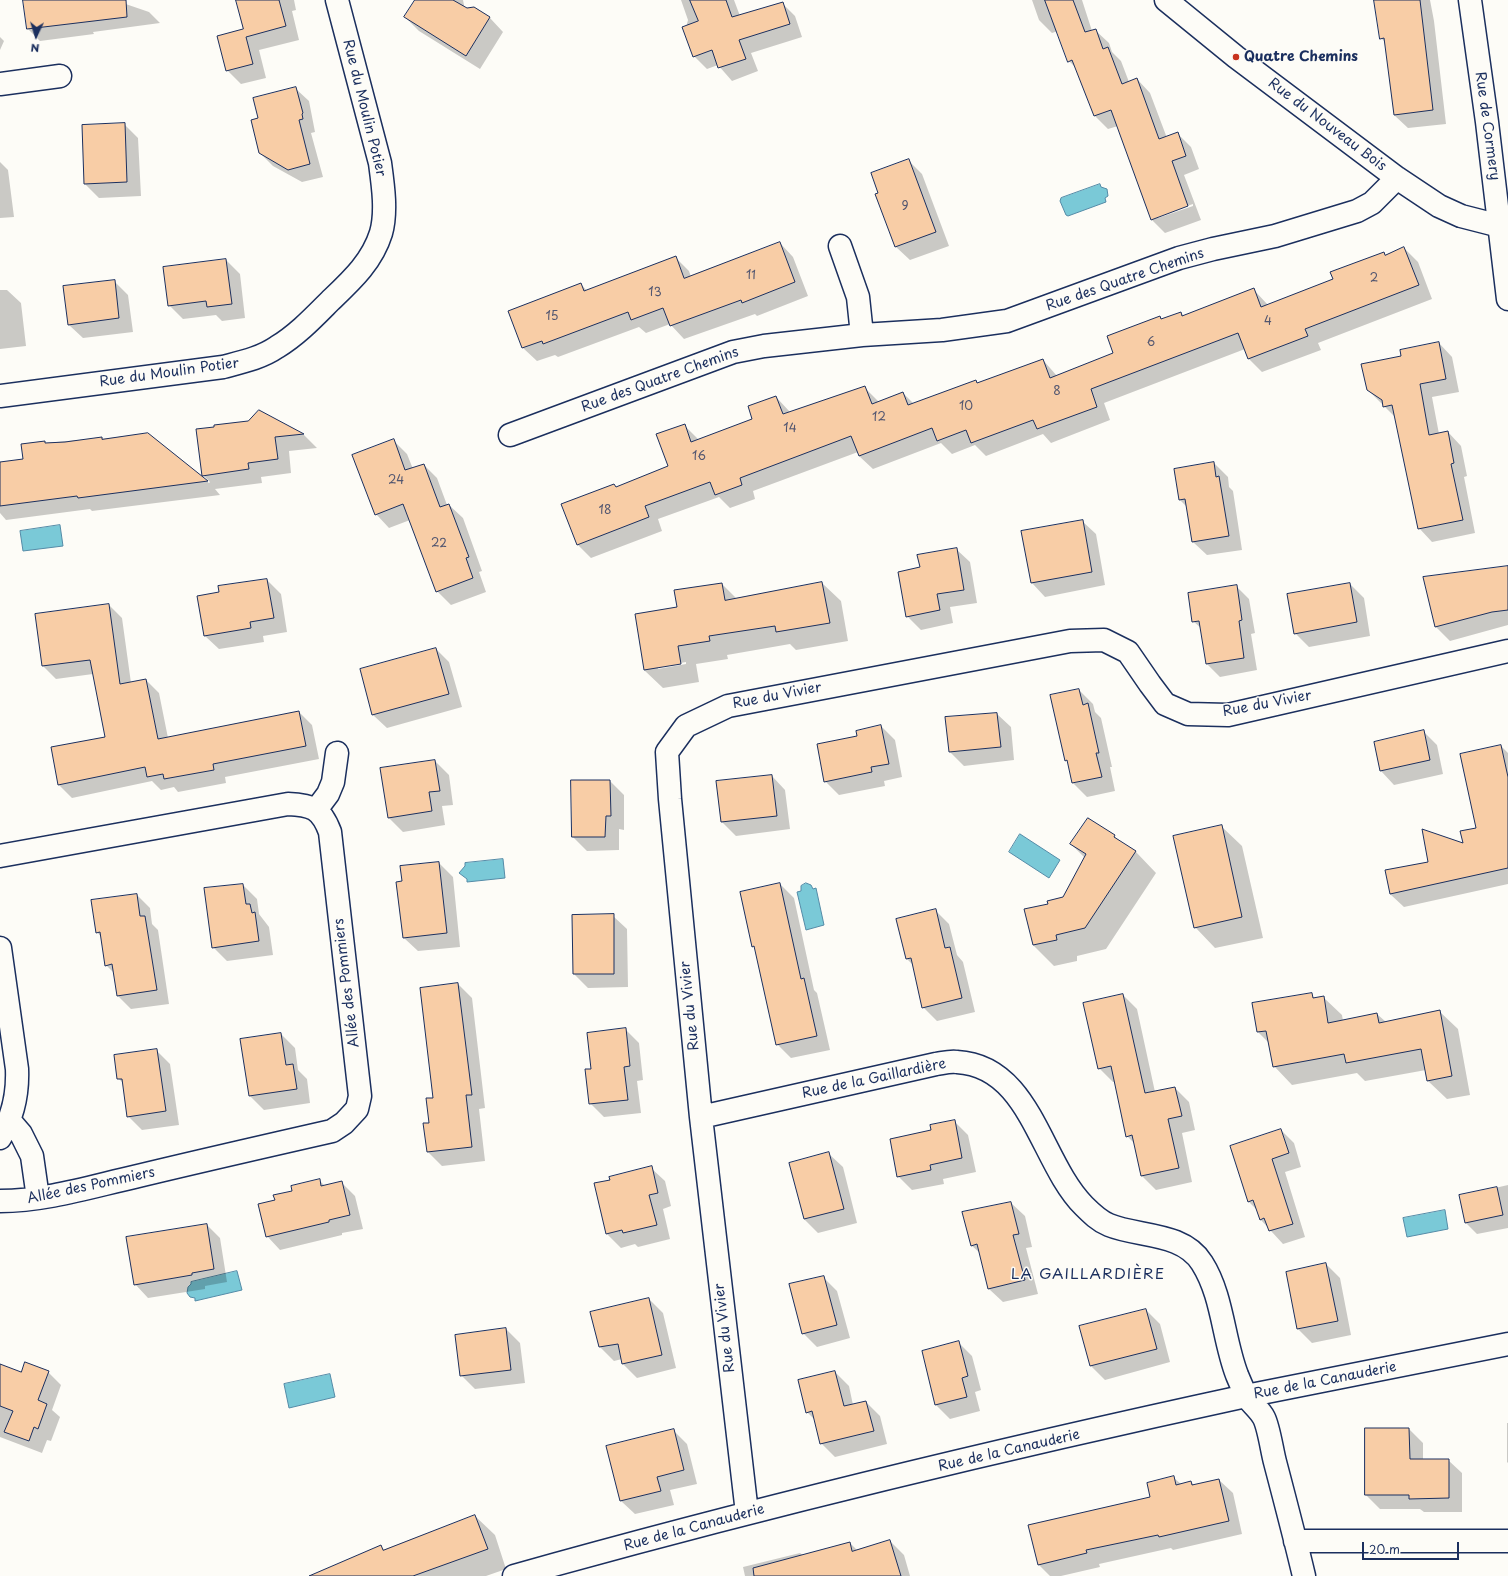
<!DOCTYPE html>
<html>
<head>
<meta charset="utf-8">
<style>
	body { margin:0 }
	#map { position:relative; width:1508px; height:1576px; overflow:hidden; background:#fdfcf7; font-family:"Playpen Sans",sans-serif }
	canvas { display:block }
	.north { position:absolute; left:16px; top:16px; width:40px; height:40px; -webkit-text-stroke:3px #fdfcf7; paint-order:stroke; rotate:184deg; font-size:11px; font-weight:700; line-height:16px; text-align:center; color:#1b2f5e }
	.north::after { content:''; display:block; margin:auto; width:14px; height:18px; background:#1b2f5e; clip-path:polygon(50% 0,100% 100%,50% 72%,0 100%) }
	.scale { position:absolute; left:1362px; top:1542px; width:97px; height:18px; box-sizing:border-box; border:2px solid #1b2f5e; border-top:0; padding-left:5px; font-size:12px; line-height:14px; white-space:nowrap; color:#1b2f5e; -webkit-text-stroke:3px #fdfcf7; paint-order:stroke }
</style>
</head>
<body>
<div id="map">
<canvas width="1508" height="1576"></canvas>
<div class="north">N</div>
<div class="scale">20 m</div>
</div>
<script>
const ctx = document.querySelector('canvas').getContext('2d');
ctx.lineJoin = 'round';
function fillPath(path, color) {
  ctx.fillStyle = color;
  ctx.fill(path, 'evenodd');
}
function stroke(path, color, width, dash) {
  ctx.strokeStyle = color;
  ctx.lineWidth = width;
  ctx.lineCap = dash ? 'butt' : 'round';
  ctx.setLineDash(dash || []);
  ctx.stroke(path);
}
function label(font, color, halo, rows, align = 'center') {
  ctx.font = font + ' "Playpen Sans",sans-serif';
  ctx.lineWidth = 3;
  ctx.setLineDash([]);
  ctx.textBaseline = 'middle';
  ctx.strokeStyle = halo;
  ctx.fillStyle = color;
  for (const [text, x, y, turn = 0] of rows) {
    ctx.save();
    ctx.translate(x, y);
    ctx.rotate((+turn || 0) * Math.PI / 180);
    ctx.textAlign = isNaN(turn) ? turn : align;
    if (halo) ctx.strokeText(text, 0, 0);
    ctx.fillText(text, 0, 0);
    ctx.restore();
  }
}
const water = new Path2D(`
	M 1100,184 L 1101,187 L 1107,189 L 1108,196 L 1105,198 L 1106,202 L 1068,216 L 1066,215 L 1060,201 L 1061,198 Z
	M 60,525 L 63,546 L 23,551 L 20,531 Z
	M 1020,834 L 1060,860 L 1049,878 L 1009,852 Z
	M 503,859 L 505,878 L 467,882 L 467,879 L 459,873 L 465,866 L 465,863 Z
	M 806,883 L 811,885 L 813,889 L 816,888 L 824,925 L 806,930 L 797,892 L 801,891 L 801,886 Z
	M 1445,1210 L 1448,1229 L 1407,1237 L 1403,1218 Z
	M 237,1271 L 242,1290 L 195,1301 L 195,1298 L 190,1297 L 187,1293 L 188,1287 L 191,1284 L 191,1282 Z
	M 330,1374 L 335,1397 L 289,1408 L 284,1384 Z`);
const shadow = new Path2D(`
	M 24,0 L 114,0 L 149,12 L 160,23 L 93,32 L 94,34 L 40,41 L 28,29 Z
	M 237,0 L 294,0 L 296,10 L 292,11 L 299,40 L 259,50 L 266,78 L 241,84 L 227,70 L 244,30 Z
	M 416,0 L 463,0 L 465,10 L 490,18 L 503,32 L 480,69 L 419,31 L 405,17 Z
	M 681,0 L 734,0 L 740,16 L 782,3 L 795,16 L 802,37 L 751,53 L 758,71 L 732,81 L 718,65 L 707,69 L 694,56 L 685,31 L 688,20 Z
	M 1032,0 L 1082,0 L 1092,31 L 1095,30 L 1109,43 L 1112,52 L 1121,61 L 1129,82 L 1137,79 L 1150,93 L 1167,138 L 1178,134 L 1191,147 L 1199,169 L 1184,175 L 1201,220 L 1165,233 L 1151,219 L 1118,126 L 1108,129 L 1095,116 L 1077,69 L 1069,61 L 1058,31 L 1052,33 L 1039,20 ZM 1193,204 L 1193,206 L 1158,218 L 1158,216 Z
	M 1374,0 L 1430,0 L 1434,21 L 1446,124 L 1408,128 L 1394,115 L 1386,43 L 1381,38 Z
	M 0,37 L 4,41 L 0,50 Z
	M 296,89 L 309,101 L 315,132 L 311,133 L 323,177 L 302,182 L 273,166 L 260,153 L 259,119 Z
	M 124,124 L 138,138 L 141,196 L 99,198 L 85,184 Z
	M 908,160 L 922,174 L 949,246 L 910,260 L 896,247 L 877,194 L 880,193 Z
	M 0,162 L 8,170 L 14,217 L 0,218 Z
	M 780,243 L 793,257 L 808,296 L 757,316 L 755,314 L 684,339 L 670,324 L 646,333 L 639,327 L 558,357 L 555,355 L 537,361 L 523,348 L 509,312 L 581,284 L 587,291 L 675,257 L 689,271 L 691,277 Z
	M 1404,248 L 1418,262 L 1432,299 L 1318,343 L 1321,350 L 1262,372 L 1249,359 L 1245,349 L 1104,403 L 1110,420 L 1051,443 L 1043,434 L 986,456 L 975,445 L 952,454 L 941,443 L 873,469 L 859,456 L 858,452 L 753,491 L 755,499 L 730,508 L 719,497 L 658,519 L 662,531 L 591,558 L 577,544 L 617,488 L 669,467 L 684,425 L 699,440 L 754,420 L 776,397 L 790,412 L 864,387 L 879,402 L 903,393 L 914,404 L 975,381 L 978,384 L 1043,360 L 1057,376 L 1114,354 L 1160,317 L 1162,320 L 1181,313 L 1184,316 L 1254,290 L 1268,305 L 1334,280 L 1383,253 L 1386,256 Z
	M 226,260 L 240,274 L 245,318 L 222,321 L 216,315 L 183,319 L 169,305 Z
	M 114,281 L 128,295 L 133,332 L 83,338 L 69,325 Z
	M 0,290 L 7,290 L 21,303 L 26,346 L 0,349 Z
	M 1439,343 L 1452,357 L 1459,392 L 1432,397 L 1439,434 L 1448,432 L 1461,446 L 1467,476 L 1464,477 L 1475,533 L 1432,542 L 1419,528 L 1396,418 L 1368,390 L 1402,357 Z
	M 259,411 L 304,435 L 317,448 L 289,451 L 291,473 L 261,477 L 262,483 L 215,489 L 220,495 L 92,511 L 90,509 L 6,520 L 0,513 L 0,463 L 24,460 L 22,445 L 102,438 L 104,440 L 148,434 L 209,483 L 210,482 L 203,475 L 249,422 Z
	M 393,440 L 407,454 L 413,469 L 424,465 L 437,478 L 447,505 L 449,505 L 463,518 L 482,571 L 479,572 L 486,592 L 451,605 L 437,591 L 410,520 L 389,528 L 376,514 Z
	M 1214,463 L 1228,477 L 1229,487 L 1233,491 L 1242,550 L 1207,555 L 1193,542 L 1187,507 L 1180,500 Z
	M 1082,521 L 1096,534 L 1105,585 L 1045,597 L 1032,583 L 1022,531 Z
	M 956,549 L 970,562 L 977,603 L 950,607 L 953,623 L 921,630 L 907,616 L 921,568 Z
	M 1508,567 L 1508,625 L 1450,641 L 1436,627 L 1425,577 Z
	M 267,580 L 281,594 L 287,632 L 263,636 L 264,642 L 219,649 L 205,636 Z
	M 822,583 L 841,601 L 848,641 L 796,650 L 790,644 L 727,655 L 728,659 L 696,664 L 699,682 L 663,688 L 644,670 L 678,607 L 722,584 L 737,599 ZM 686,662 L 686,664 L 658,669 L 658,667 Z
	M 1350,584 L 1364,598 L 1370,636 L 1309,647 L 1295,633 Z
	M 1236,586 L 1249,599 L 1255,633 L 1251,634 L 1257,670 L 1220,677 L 1207,664 L 1202,629 L 1193,621 Z
	M 109,605 L 122,618 L 131,683 L 146,680 L 159,693 L 168,738 L 299,712 L 312,725 L 319,759 L 225,777 L 226,783 L 178,792 L 174,787 L 161,790 L 152,781 L 72,798 L 59,785 L 52,748 L 106,738 L 93,674 L 56,679 L 43,666 Z
	M 436,649 L 449,662 L 462,707 L 387,728 L 373,715 Z
	M 1079,690 L 1093,704 L 1095,712 L 1101,718 L 1112,767 L 1110,767 L 1115,791 L 1087,797 L 1073,783 L 1069,764 L 1066,760 Z
	M 997,714 L 1011,727 L 1014,760 L 964,766 L 950,752 Z
	M 881,726 L 895,740 L 902,777 L 884,781 L 885,786 L 839,795 L 825,781 L 858,736 Z
	M 1423,731 L 1437,745 L 1443,774 L 1394,785 L 1381,771 Z
	M 1501,746 L 1508,753 L 1508,884 L 1404,907 L 1390,894 L 1386,871 L 1429,862 L 1464,845 L 1477,829 Z
	M 435,761 L 449,775 L 453,805 L 442,806 L 445,825 L 403,832 L 389,818 Z
	M 772,776 L 785,790 L 790,829 L 736,836 L 722,822 L 718,782 Z
	M 610,781 L 624,795 L 624,830 L 619,829 L 619,850 L 587,851 L 573,837 Z
	M 1221,826 L 1242,846 L 1263,938 L 1215,948 L 1195,927 Z
	M 1114,836 L 1122,843 L 1136,852 L 1156,873 L 1106,949 L 1077,956 L 1077,961 L 1054,966 L 1033,945 L 1026,910 L 1049,905 L 1064,898 L 1085,858 L 1071,844 Z
	M 439,863 L 453,877 L 460,947 L 418,951 L 404,938 L 403,882 Z
	M 780,884 L 794,898 L 814,990 L 817,993 L 830,1050 L 791,1058 L 777,1044 L 756,949 L 753,946 Z
	M 243,885 L 257,899 L 259,914 L 269,927 L 273,955 L 227,961 L 213,947 Z
	M 137,895 L 150,908 L 152,924 L 158,930 L 169,1004 L 131,1009 L 118,996 L 115,974 L 106,965 L 102,938 L 97,932 Z
	M 935,910 L 949,924 L 957,955 L 963,962 L 975,1012 L 937,1021 L 923,1007 L 914,966 L 907,959 Z
	M 613,916 L 627,929 L 628,987 L 588,988 L 574,974 Z
	M 458,984 L 472,998 L 485,1108 L 479,1109 L 485,1161 L 442,1166 L 428,1152 L 424,1124 L 430,1124 Z
	M 1123,995 L 1137,1009 L 1155,1092 L 1175,1088 L 1189,1102 L 1195,1130 L 1182,1133 L 1192,1182 L 1156,1190 L 1142,1176 L 1135,1144 L 1127,1136 L 1115,1082 L 1113,1082 L 1099,1068 Z
	M 1311,995 L 1316,999 L 1323,997 L 1342,1015 L 1343,1021 L 1377,1014 L 1386,1022 L 1439,1011 L 1458,1029 L 1470,1095 L 1447,1099 L 1428,1081 L 1426,1070 L 1365,1081 L 1357,1073 L 1292,1085 L 1274,1066 L 1269,1043 L 1258,1032 Z
	M 625,1029 L 639,1043 L 643,1080 L 637,1081 L 641,1113 L 604,1117 L 590,1103 L 592,1069 Z
	M 281,1034 L 295,1048 L 298,1070 L 307,1079 L 310,1103 L 264,1110 L 250,1096 Z
	M 156,1050 L 170,1064 L 179,1125 L 142,1130 L 128,1116 L 124,1084 L 118,1078 Z
	M 954,1121 L 968,1135 L 976,1172 L 943,1179 L 944,1184 L 912,1190 L 898,1176 L 932,1131 Z
	M 1281,1130 L 1294,1143 L 1301,1167 L 1285,1172 L 1305,1237 L 1283,1244 L 1260,1219 L 1257,1210 L 1249,1202 L 1231,1147 Z
	M 829,1154 L 843,1167 L 857,1223 L 818,1233 L 804,1219 L 791,1163 Z
	M 651,1168 L 665,1181 L 671,1206 L 663,1209 L 670,1239 L 638,1247 L 635,1244 L 621,1248 L 607,1234 L 611,1180 Z
	M 319,1180 L 325,1186 L 341,1182 L 355,1196 L 363,1229 L 342,1233 L 342,1235 L 280,1250 L 267,1236 L 276,1201 Z
	M 1508,1185 L 1508,1228 L 1477,1234 L 1466,1223 L 1460,1196 Z
	M 1011,1203 L 1025,1216 L 1032,1247 L 1026,1248 L 1038,1294 L 1003,1302 L 989,1289 L 981,1254 L 971,1245 Z
	M 207,1225 L 220,1238 L 227,1282 L 205,1286 L 205,1289 L 148,1298 L 135,1284 Z
	M 1326,1264 L 1340,1278 L 1351,1335 L 1312,1343 L 1298,1329 Z
	M 823,1277 L 837,1291 L 850,1338 L 817,1347 L 803,1333 Z
	M 649,1299 L 663,1313 L 676,1368 L 637,1378 L 623,1364 L 622,1359 L 614,1361 L 600,1347 Z
	M 1146,1310 L 1160,1324 L 1170,1362 L 1105,1380 L 1091,1366 Z
	M 506,1329 L 520,1343 L 525,1383 L 475,1389 L 461,1375 Z
	M 958,1342 L 972,1356 L 981,1390 L 975,1392 L 980,1411 L 950,1419 L 936,1405 L 923,1351 Z
	M 0,1365 L 22,1373 L 48,1372 L 61,1385 L 52,1410 L 60,1417 L 51,1441 L 47,1440 L 42,1453 L 0,1437 Z
	M 835,1372 L 849,1386 L 853,1405 L 866,1402 L 880,1416 L 887,1444 L 835,1457 L 821,1443 L 815,1420 L 807,1412 Z
	M 1507,1423 L 1508,1423 L 1508,1463 L 1507,1462 Z
	M 1409,1429 L 1423,1443 L 1423,1460 L 1448,1460 L 1462,1473 L 1462,1512 L 1424,1512 L 1420,1509 L 1380,1509 L 1366,1495 Z
	M 673,1430 L 687,1444 L 697,1484 L 670,1490 L 674,1505 L 635,1514 L 621,1501 L 608,1447 Z
	M 1174,1478 L 1181,1484 L 1191,1482 L 1194,1485 L 1219,1480 L 1233,1493 L 1242,1534 L 1173,1550 L 1171,1548 L 1099,1564 L 1100,1567 L 1061,1576 L 1050,1576 L 1038,1564 L 1151,1498 Z
	M 475,1516 L 495,1535 L 506,1569 L 486,1576 L 311,1576 L 381,1547 L 385,1550 Z
	M 890,1541 L 904,1555 L 910,1576 L 745,1576 L 743,1567 L 800,1553 L 803,1555 L 850,1543 L 857,1550 Z`);
const building = new Path2D(`
	M 23,0 L 126,0 L 127,17 L 27,29 Z
	M 236,0 L 279,0 L 286,26 L 246,37 L 253,64 L 226,71 L 217,36 L 243,29 Z
	M 415,0 L 453,0 L 467,8 L 474,7 L 490,17 L 466,56 L 404,17 Z
	M 690,0 L 726,0 L 732,17 L 783,2 L 790,24 L 739,40 L 746,59 L 718,68 L 712,50 L 693,57 L 682,27 L 698,21 Z
	M 1045,0 L 1073,0 L 1085,32 L 1096,29 L 1103,49 L 1108,47 L 1122,84 L 1137,78 L 1159,139 L 1178,132 L 1186,156 L 1172,161 L 1188,206 L 1151,220 L 1111,110 L 1094,116 L 1072,60 L 1068,62 Z
	M 1374,0 L 1420,0 L 1433,110 L 1394,115 L 1384,38 L 1380,39 Z
	M 296,87 L 303,113 L 302,114 L 303,119 L 299,120 L 310,164 L 288,170 L 259,153 L 251,120 L 258,118 L 253,98 Z
	M 125,123 L 127,182 L 84,184 L 82,125 Z
	M 909,159 L 936,232 L 895,247 L 875,194 L 878,193 L 871,173 Z
	M 780,242 L 795,282 L 742,303 L 741,300 L 670,326 L 663,308 L 631,320 L 628,312 L 543,344 L 542,341 L 522,348 L 508,311 L 581,283 L 584,291 L 676,256 L 684,278 Z
	M 1404,247 L 1419,285 L 1305,329 L 1308,336 L 1248,359 L 1238,333 L 1091,389 L 1097,407 L 1037,429 L 1033,420 L 971,443 L 966,430 L 937,441 L 932,428 L 859,456 L 851,436 L 740,478 L 742,485 L 715,495 L 710,482 L 645,506 L 649,517 L 577,545 L 561,504 L 614,484 L 616,487 L 668,466 L 656,434 L 685,424 L 691,442 L 752,419 L 748,406 L 776,396 L 783,414 L 865,386 L 872,404 L 903,392 L 908,405 L 976,380 L 977,383 L 1043,359 L 1050,378 L 1113,353 L 1107,336 L 1160,316 L 1161,319 L 1181,312 L 1182,316 L 1254,288 L 1261,307 L 1333,279 L 1330,272 L 1384,252 L 1385,255 Z
	M 226,259 L 232,304 L 207,307 L 206,301 L 168,306 L 163,267 Z
	M 115,280 L 119,318 L 68,325 L 63,286 Z
	M 1439,342 L 1446,379 L 1420,384 L 1429,435 L 1448,431 L 1454,463 L 1451,464 L 1463,520 L 1418,529 L 1392,405 L 1383,407 L 1382,400 L 1367,390 L 1361,364 L 1401,356 L 1400,350 Z
	M 259,410 L 304,434 L 275,437 L 278,459 L 248,463 L 249,469 L 202,476 L 196,429 L 214,427 L 214,425 L 248,421 Z
	M 148,433 L 208,481 L 78,498 L 77,496 L 0,506 L 0,462 L 23,459 L 21,444 L 45,441 L 45,443 L 65,442 L 102,437 L 102,439 Z
	M 394,439 L 405,470 L 424,464 L 440,507 L 449,504 L 469,557 L 466,558 L 473,578 L 436,592 L 403,504 L 375,515 L 352,455 Z
	M 1214,462 L 1216,477 L 1219,476 L 1229,536 L 1192,542 L 1185,499 L 1179,500 L 1174,469 Z
	M 1083,520 L 1092,572 L 1031,583 L 1021,531 Z
	M 957,548 L 964,590 L 937,594 L 940,610 L 906,617 L 898,572 L 920,567 L 917,555 Z
	M 1508,566 L 1508,610 L 1492,612 L 1435,627 L 1423,577 Z
	M 267,579 L 274,618 L 250,622 L 251,628 L 204,636 L 197,596 L 219,592 L 218,586 Z
	M 822,582 L 830,623 L 776,632 L 775,626 L 709,636 L 710,641 L 678,646 L 681,664 L 644,670 L 635,614 L 677,607 L 674,590 L 722,583 L 725,600 Z
	M 1350,583 L 1357,622 L 1294,634 L 1287,594 Z
	M 1237,585 L 1242,620 L 1239,621 L 1244,658 L 1206,664 L 1199,621 L 1192,622 L 1188,593 Z
	M 109,604 L 120,684 L 146,679 L 158,739 L 299,711 L 306,746 L 213,764 L 214,770 L 164,779 L 163,774 L 147,777 L 145,767 L 58,785 L 51,747 L 105,737 L 90,660 L 42,666 L 35,614 Z
	M 436,648 L 449,694 L 372,715 L 360,669 Z
	M 1079,689 L 1083,705 L 1088,703 L 1099,753 L 1096,753 L 1102,777 L 1072,783 L 1067,760 L 1065,761 L 1050,695 Z
	M 997,713 L 1001,747 L 949,752 L 945,717 Z
	M 881,725 L 889,764 L 871,767 L 872,772 L 824,782 L 817,744 L 857,736 L 856,731 Z
	M 1424,730 L 1430,760 L 1380,771 L 1374,742 Z
	M 1501,745 L 1508,777 L 1508,868 L 1390,894 L 1385,870 L 1428,862 L 1422,829 L 1463,843 L 1460,831 L 1476,828 L 1460,754 Z
	M 435,760 L 440,791 L 429,792 L 432,811 L 388,818 L 380,768 Z
	M 772,775 L 777,816 L 721,822 L 716,781 Z
	M 571,780 L 610,780 L 611,816 L 606,816 L 605,837 L 572,837 Z
	M 1088,818 L 1115,835 L 1114,837 L 1136,851 L 1085,928 L 1056,935 L 1057,940 L 1033,945 L 1024,909 L 1048,904 L 1047,901 L 1063,897 L 1086,854 L 1070,844 Z
	M 1222,825 L 1242,917 L 1194,928 L 1173,836 Z
	M 439,862 L 447,933 L 403,938 L 396,882 L 402,881 L 400,866 Z
	M 780,883 L 801,979 L 804,978 L 817,1036 L 776,1045 L 754,946 L 752,947 L 740,892 Z
	M 243,884 L 246,904 L 250,904 L 252,913 L 255,912 L 259,941 L 212,948 L 204,888 Z
	M 137,894 L 140,916 L 145,916 L 157,990 L 117,996 L 112,964 L 105,966 L 100,932 L 96,933 L 91,900 Z
	M 936,909 L 945,948 L 950,947 L 962,998 L 922,1008 L 911,958 L 906,959 L 896,919 Z
	M 614,914 L 614,974 L 573,974 L 572,915 Z
	M 458,983 L 472,1095 L 466,1095 L 472,1147 L 427,1152 L 423,1123 L 429,1123 L 426,1098 L 433,1098 L 420,988 Z
	M 1312,993 L 1313,998 L 1324,996 L 1328,1023 L 1377,1013 L 1379,1023 L 1440,1010 L 1452,1076 L 1427,1081 L 1421,1049 L 1346,1063 L 1344,1054 L 1273,1067 L 1266,1031 L 1257,1032 L 1252,1003 Z
	M 1123,994 L 1145,1093 L 1175,1087 L 1182,1116 L 1168,1119 L 1179,1168 L 1141,1176 L 1132,1135 L 1126,1137 L 1111,1066 L 1098,1069 L 1083,1003 Z
	M 626,1028 L 630,1066 L 624,1067 L 628,1100 L 589,1104 L 585,1069 L 591,1069 L 587,1033 Z
	M 281,1033 L 286,1065 L 293,1064 L 297,1089 L 249,1096 L 240,1039 Z
	M 157,1049 L 166,1111 L 127,1117 L 122,1079 L 117,1079 L 114,1055 Z
	M 955,1120 L 962,1158 L 930,1165 L 931,1170 L 897,1177 L 890,1139 L 931,1130 L 930,1125 Z
	M 1281,1129 L 1289,1153 L 1272,1159 L 1293,1224 L 1269,1231 L 1264,1218 L 1260,1220 L 1253,1200 L 1248,1202 L 1230,1146 Z
	M 829,1152 L 844,1209 L 804,1219 L 789,1163 Z
	M 652,1166 L 658,1193 L 649,1195 L 657,1225 L 623,1233 L 622,1230 L 606,1234 L 594,1183 L 610,1180 L 609,1177 Z
	M 320,1179 L 321,1186 L 342,1181 L 350,1215 L 329,1220 L 329,1222 L 266,1237 L 258,1204 L 275,1200 L 273,1195 L 292,1191 L 291,1186 Z
	M 1497,1187 L 1503,1215 L 1465,1223 L 1459,1195 Z
	M 1011,1202 L 1019,1234 L 1013,1235 L 1025,1280 L 988,1289 L 977,1244 L 971,1246 L 962,1212 Z
	M 207,1224 L 214,1269 L 192,1273 L 192,1275 L 134,1285 L 126,1237 Z
	M 1326,1263 L 1338,1321 L 1297,1329 L 1286,1272 Z
	M 824,1276 L 837,1325 L 802,1334 L 789,1284 Z
	M 649,1298 L 662,1355 L 622,1364 L 618,1344 L 599,1347 L 590,1312 Z
	M 1146,1309 L 1157,1349 L 1090,1366 L 1079,1326 Z
	M 506,1328 L 511,1370 L 460,1376 L 455,1335 Z
	M 959,1341 L 968,1376 L 962,1378 L 967,1397 L 935,1405 L 922,1351 Z
	M 25,1362 L 49,1371 L 38,1400 L 47,1404 L 38,1429 L 34,1427 L 29,1441 L 4,1432 L 13,1411 L 0,1406 L 0,1364 L 21,1372 Z
	M 835,1371 L 844,1406 L 866,1401 L 874,1431 L 820,1444 L 812,1411 L 806,1413 L 798,1380 Z
	M 1365,1428 L 1409,1428 L 1410,1459 L 1449,1459 L 1449,1498 L 1409,1499 L 1409,1495 L 1365,1495 Z
	M 674,1429 L 684,1470 L 657,1477 L 661,1491 L 620,1501 L 606,1446 Z
	M 1174,1476 L 1176,1485 L 1191,1481 L 1192,1485 L 1219,1479 L 1229,1521 L 1159,1537 L 1158,1535 L 1086,1550 L 1087,1553 L 1038,1565 L 1028,1525 L 1150,1497 L 1147,1483 Z
	M 475,1515 L 488,1549 L 413,1576 L 309,1576 L 381,1545 L 383,1550 Z
	M 890,1540 L 901,1576 L 754,1576 L 753,1568 L 850,1542 L 852,1551 Z`);
const minor = new Path2D(`
	M 1166,0 L 1236,57 L 1397,178 L 1439,206 L 1461,216 L 1500,226 L 1508,226
	M 0,84 L 60,76
	M 840,246 L 858,297 L 862,335
	M 0,396 L 223,367 C 242,362 261,358 277,347 C 297,335 314,317 330,301 C 351,281 372,262 381,233 C 387,212 383,185 380,163 L 337,0
	M 510,435 L 733,352 L 764,346 L 862,335 L 942,330 L 1007,321 L 1179,258 L 1213,249 L 1275,236 L 1357,211 L 1372,203 L 1397,178
	M 316,810 L 328,794 L 333,782 L 337,753
	M 0,856 L 288,804 C 312,805 321,808 330,832 L 360,1096 L 357,1109 L 344,1123 L 332,1131 C 266,1146 200,1161 134,1177 C 90,1187 45,1201 0,1201
	M 0,948 L 17,1069 C 18,1094 13,1117 0,1138
	M 701,1117 L 936,1064 C 943,1063 950,1061 957,1062 C 1031,1066 1040,1162 1084,1206 C 1091,1213 1099,1221 1109,1225 C 1138,1237 1183,1232 1202,1263 C 1223,1296 1223,1339 1237,1375 C 1240,1382 1243,1390 1247,1397 C 1252,1404 1260,1410 1264,1418 C 1269,1428 1272,1451 1275,1462 C 1285,1500 1295,1538 1304,1576
	M 9,1120 L 21,1134 L 32,1156 L 38,1198
	M 747,1513 L 701,1117 L 670,799 L 667,752 L 686,726 L 728,706 L 1070,641 L 1104,640 L 1128,652 L 1150,684 L 1165,704 L 1188,714 L 1228,715 L 1508,651
	M 1295,1541 L 1508,1541
	M 514,1576 C 756,1508 1001,1449 1246,1396 C 1333,1378 1421,1362 1508,1344`);
const major = new Path2D(`
	M 1470,0 L 1487,122 L 1508,299`);
const markers = [
	[1236,57,4,"#c8321e"]
];
const numberNames = [
	["9",905,207],
	["11",751,276],
	["2",1374,279],
	["13",655,293],
	["15",552,317],
	["4",1268,322],
	["6",1151,343],
	["8",1057,392],
	["10",966,407],
	["12",879,418],
	["14",790,429],
	["16",699,457],
	["24",396,481],
	["18",605,511],
	["22",439,544]
];
const poiNames = [
	["Quatre Chemins",1244,57]
];
const streetNames = [
	["Rue du Moulin Potier",364,108,76],
	["Rue du Nouveau Bois",1327,125,37],
	["Rue de Cormery",1487,126,82],
	["Rue des Quatre Chemins",1125,280,-19],
	["Rue du Moulin Potier",169,373,-8],
	["Rue des Quatre Chemins",660,380,-20],
	["Rue du Vivier",777,696,-11],
	["Rue du Vivier",1267,704,-11],
	["Allée des Pommiers",347,983,-97],
	["Rue du Vivier",690,1006,-96],
	["Rue de la Gaillardière",874,1079,-12],
	["Allée des Pommiers",91,1186,-12],
	["Rue du Vivier",725,1328,-97],
	["Rue de la Canauderie",1325,1381,-11],
	["Rue de la Canauderie",1009,1451,-13],
	["Rue de la Canauderie",694,1528,-15]
];
const neighbourhoodNames = [
	["LA GAILLARDIÈRE",1088,1275]
];
fillPath(water, '#7ac9d7');
stroke(water, '#548ba7', 1);
fillPath(shadow, '#0003');
fillPath(building, '#f8cda6');
stroke(building, '#1b2f5e', 1);
stroke(minor, '#1b2f5e', 25);
stroke(major, '#1b2f5e', 25);
stroke(minor, '#fdfcf7', 22);
stroke(major, '#fdfcf7', 22);
for (const [x, y, r, color] of markers) {
  const dot = new Path2D();
  dot.arc(x, y, r, 0, 2 * Math.PI);
  ctx.fillStyle = color;
  ctx.fill(dot);
  stroke(dot, '#fdfcf7', 1.5);
}
label('12px', '#525670', null, numberNames);
label('bold 14px', '#1b2f5e', '#fdfcf7', poiNames, 'left');
label('14px', '#1b2f5e', '#fdfcf7', streetNames);
ctx.letterSpacing = '1px';
label('15px', '#1b2f5e', '#fdfcf7', neighbourhoodNames);
ctx.letterSpacing = '0px';
</script>
</body>
</html>
